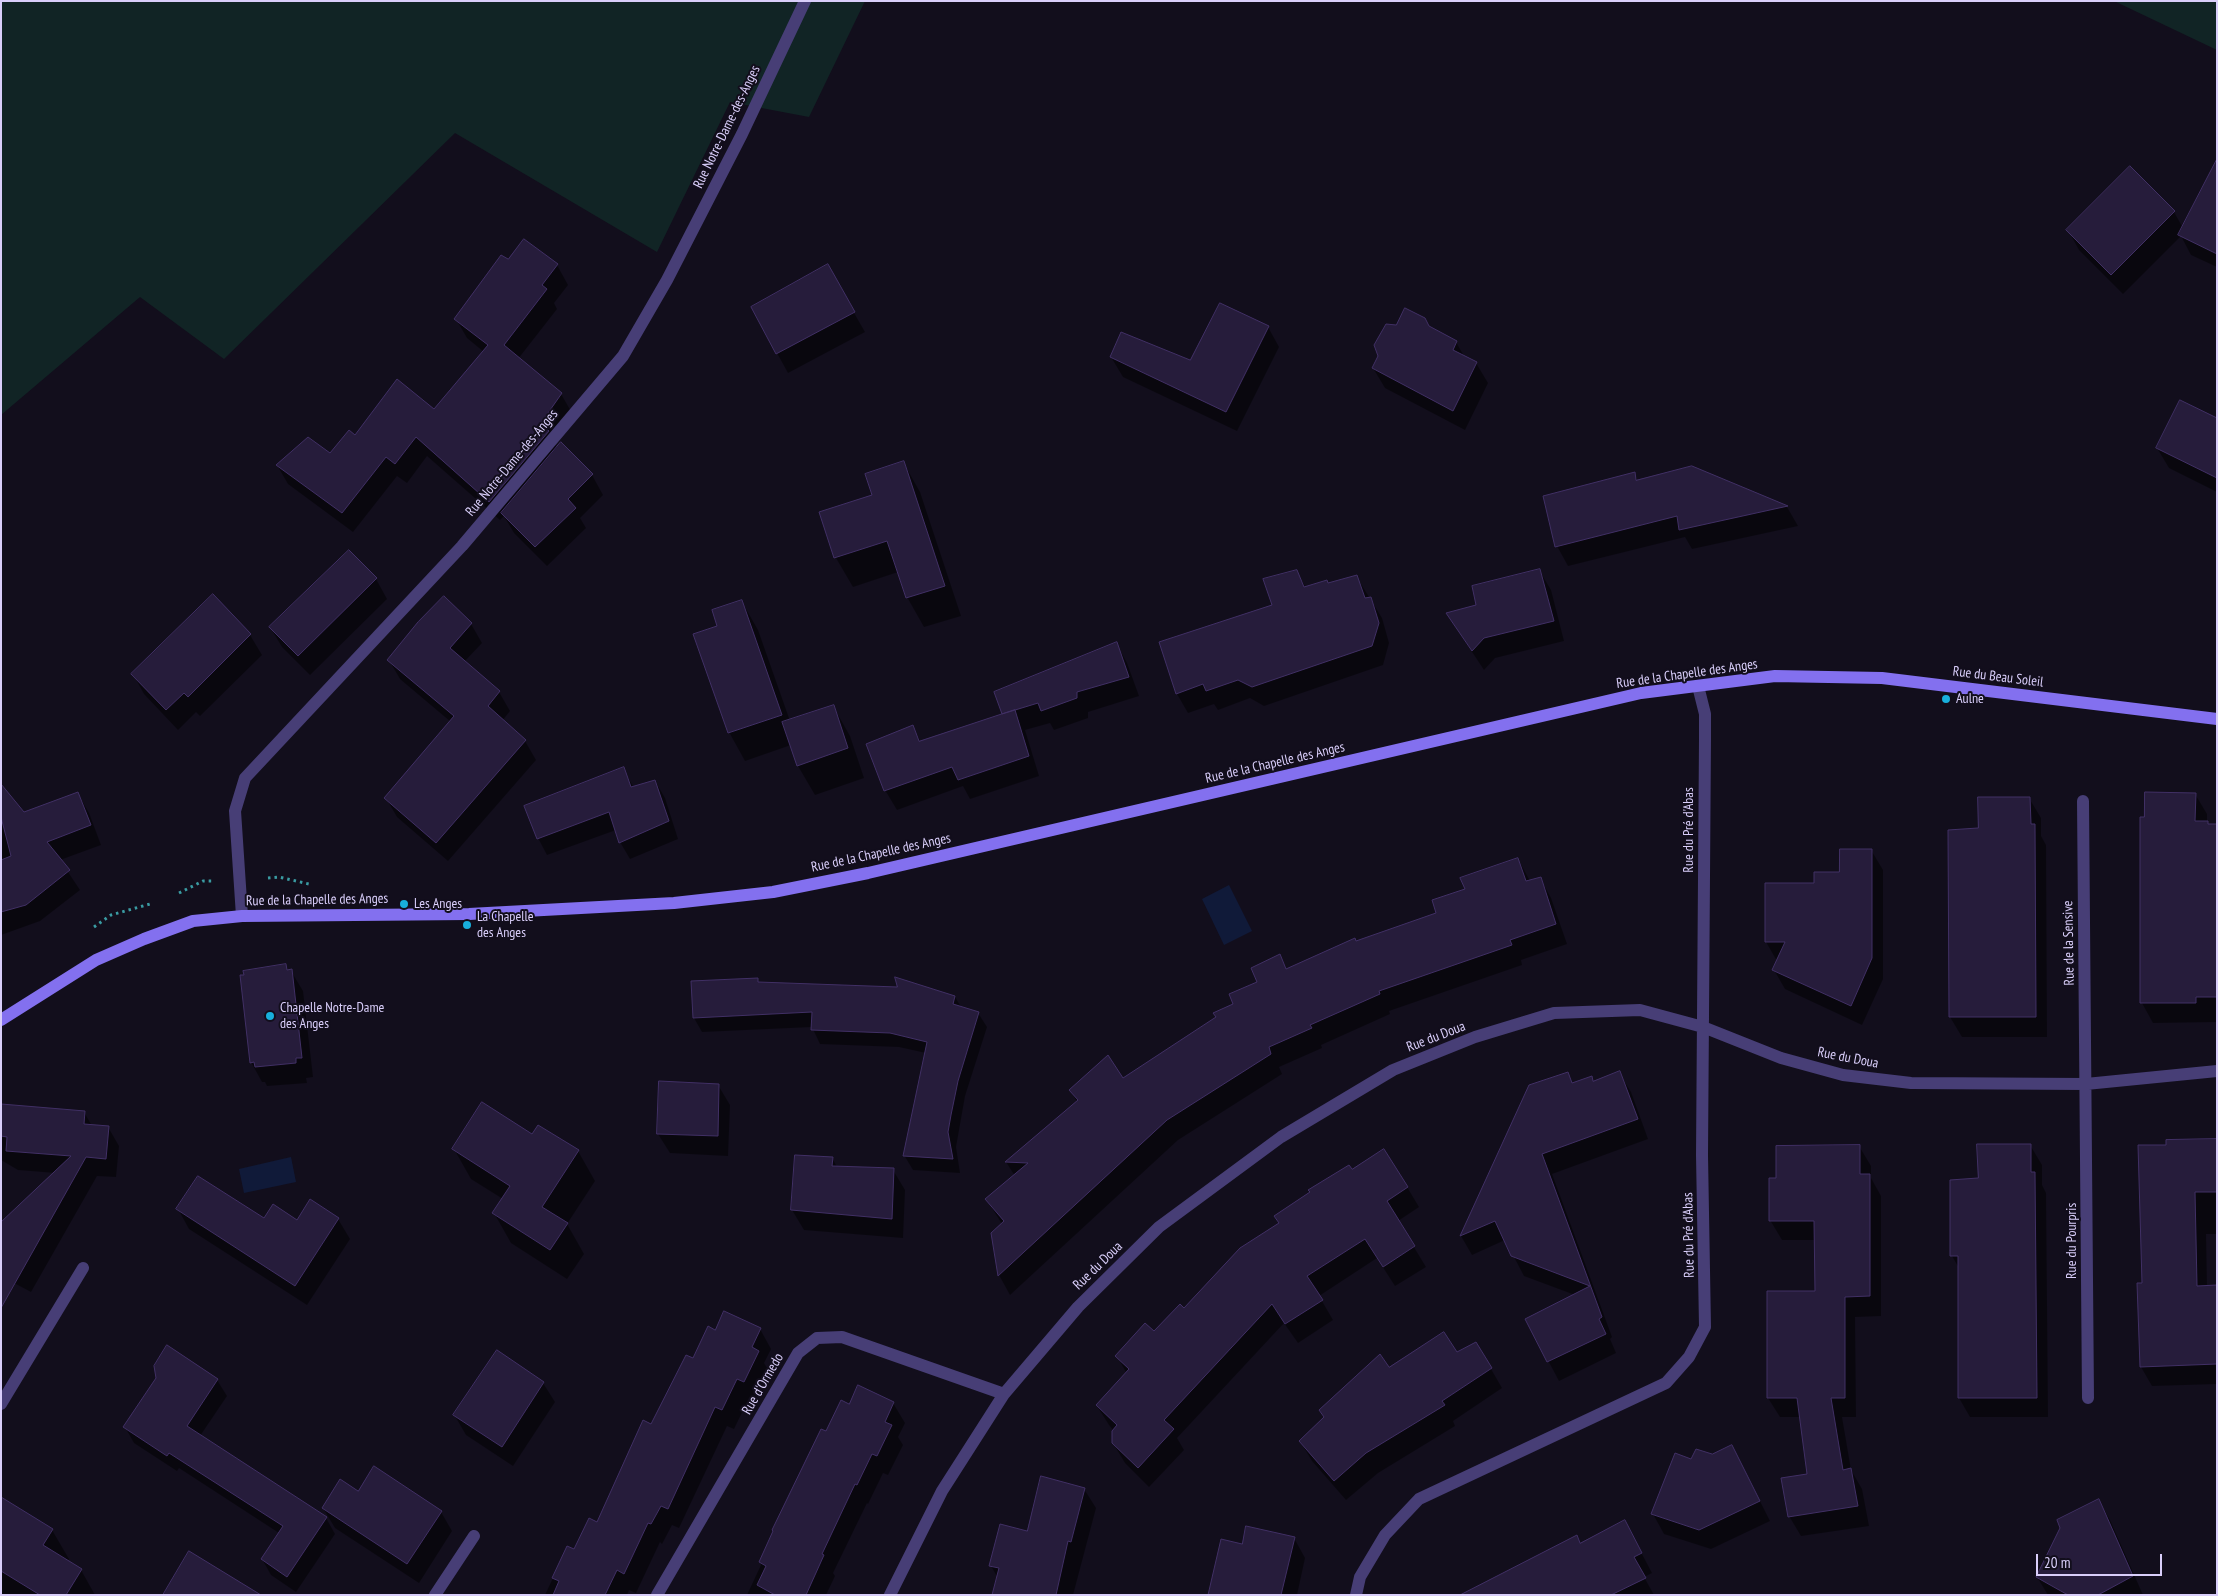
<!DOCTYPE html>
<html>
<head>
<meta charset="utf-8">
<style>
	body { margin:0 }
	#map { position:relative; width:2218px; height:1596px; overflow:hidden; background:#120e1c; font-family:"PT Sans Narrow",sans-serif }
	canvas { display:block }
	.frame { position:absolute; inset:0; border:2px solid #d9cefa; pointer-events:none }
	.scale { position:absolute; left:2036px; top:1554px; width:126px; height:22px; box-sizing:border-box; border:2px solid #d9cefa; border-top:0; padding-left:6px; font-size:15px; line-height:18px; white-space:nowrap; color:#d9cefa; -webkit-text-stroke:4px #120e1c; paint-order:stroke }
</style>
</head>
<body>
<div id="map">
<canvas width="2218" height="1596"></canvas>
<div class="frame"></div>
<div class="scale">20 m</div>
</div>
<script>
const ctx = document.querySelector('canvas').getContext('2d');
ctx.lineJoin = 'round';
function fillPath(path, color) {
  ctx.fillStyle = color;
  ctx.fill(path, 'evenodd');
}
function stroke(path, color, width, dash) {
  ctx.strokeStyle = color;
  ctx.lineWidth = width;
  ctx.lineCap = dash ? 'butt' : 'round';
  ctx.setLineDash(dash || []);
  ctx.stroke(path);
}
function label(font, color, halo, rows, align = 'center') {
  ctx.font = font + ' "PT Sans Narrow",sans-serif';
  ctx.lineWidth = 4;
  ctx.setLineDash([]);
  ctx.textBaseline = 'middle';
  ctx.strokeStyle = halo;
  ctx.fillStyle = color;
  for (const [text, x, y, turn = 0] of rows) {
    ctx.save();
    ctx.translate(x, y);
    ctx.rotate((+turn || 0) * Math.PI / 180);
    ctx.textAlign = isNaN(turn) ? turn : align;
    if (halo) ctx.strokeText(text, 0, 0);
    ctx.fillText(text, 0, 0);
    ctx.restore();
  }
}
const green = new Path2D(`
	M 1,1 L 865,1 L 809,117 L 730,102 L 657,252 L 455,133 L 224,359 L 140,297 L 1,415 Z
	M 2114,1 L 2217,1 L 2217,50 Z`);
const water = new Path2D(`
	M 1229,885 L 1252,931 L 1224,945 L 1202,899 Z
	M 291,1157 L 296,1182 L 244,1193 L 239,1169 Z`);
const shadow = new Path2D(`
	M 2217,197 L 2217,267 L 2191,255 L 2181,236 L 2123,294 L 2079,250 L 2068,230 L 2174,212 L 2183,228 Z
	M 525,240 L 557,265 L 568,285 L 554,303 L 557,309 L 518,359 L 561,394 L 572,413 L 553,441 L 557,448 L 592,475 L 603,495 L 580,518 L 586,528 L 547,566 L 514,533 L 504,516 L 500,520 L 427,456 L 407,483 L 397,476 L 353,532 L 288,484 L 277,465 L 330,455 L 355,436 L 435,410 L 484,352 L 467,338 L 456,319 Z
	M 827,266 L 865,332 L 788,373 L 777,353 Z
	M 1268,327 L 1279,347 L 1237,431 L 1123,377 L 1111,357 L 1191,362 Z
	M 1430,328 L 1456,342 L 1465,358 L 1476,363 L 1488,383 L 1465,430 L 1385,388 L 1373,368 L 1380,356 Z
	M 2217,419 L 2217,492 L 2169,468 L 2157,448 Z
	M 903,462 L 920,492 L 961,616 L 924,627 L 907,597 L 898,572 L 853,587 L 836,558 L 820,513 L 874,496 Z
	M 1692,468 L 1787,507 L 1798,526 L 1692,549 L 1685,537 L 1568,566 L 1557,546 L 1634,474 L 1638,481 Z
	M 1539,570 L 1551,590 L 1564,641 L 1495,658 L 1484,670 L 1447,614 L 1477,606 Z
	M 1296,571 L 1306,588 L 1356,576 L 1382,618 L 1389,643 L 1383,665 L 1264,706 L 1250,698 L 1218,710 L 1214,704 L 1188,713 L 1177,694 L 1274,606 Z
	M 376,579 L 387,599 L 310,675 L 282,647 L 270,627 Z
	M 213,596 L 250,635 L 262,655 L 200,716 L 196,712 L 178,730 L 144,694 L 133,674 Z
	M 742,602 L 758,630 L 790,721 L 833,706 L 850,736 L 864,778 L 815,795 L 798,766 L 791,745 L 745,761 L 729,732 L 719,627 Z
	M 471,624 L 482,643 L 464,662 L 499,692 L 510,711 L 502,721 L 525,741 L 536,760 L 448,861 L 397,817 L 386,798 L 451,722 L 400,679 L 389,660 Z
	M 1116,643 L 1127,663 L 1139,696 L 1088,712 L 1088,718 L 1054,730 L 1050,723 L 1025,730 L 1039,776 L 970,799 L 963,786 L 897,810 L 885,790 L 912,726 L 921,742 L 1004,715 L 995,692 Z
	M 623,769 L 634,788 L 655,781 L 665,798 L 678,839 L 630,859 L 620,842 L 616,830 L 547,855 L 538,838 Z
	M 78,794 L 89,813 L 101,845 L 60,860 L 80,890 L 40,921 L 1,935 L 1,814 L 23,814 Z
	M 2195,794 L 2207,814 L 2207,822 L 2209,825 L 2217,825 L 2217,1022 L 2153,1023 L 2142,1003 Z
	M 2029,798 L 2041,818 L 2041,836 L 2046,845 L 2047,1037 L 1962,1037 L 1950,1017 L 1949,831 L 1979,829 Z
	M 1871,850 L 1883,870 L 1883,979 L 1862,1025 L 1785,989 L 1774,970 L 1777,961 L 1766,942 L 1815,884 L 1840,873 Z
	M 1518,859 L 1530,881 L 1540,878 L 1551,898 L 1567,944 L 1521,960 L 1522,965 L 1389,1011 L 1390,1014 L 1321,1045 L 1322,1048 L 1279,1067 L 1282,1074 L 1178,1140 L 1010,1295 L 999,1275 L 992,1234 L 1002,1224 L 987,1200 L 1015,1176 L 1006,1162 L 1077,1102 L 1071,1091 L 1123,1079 L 1235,1004 L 1258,982 L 1279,956 L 1287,970 L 1356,942 L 1437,914 L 1466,890 Z
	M 285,966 L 289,971 L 291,971 L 303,991 L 313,1077 L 306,1078 L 307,1083 L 267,1086 L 265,1082 L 262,1082 L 251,1062 Z
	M 757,979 L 760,984 L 955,997 L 961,1007 L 978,1013 L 987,1027 L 965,1096 L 956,1147 L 960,1173 L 913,1170 L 904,1155 L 926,1053 L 899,1047 L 820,1044 L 812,1027 L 702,1032 L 694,1018 L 692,982 Z
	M 1567,1073 L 1573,1084 L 1593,1082 L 1619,1073 L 1631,1092 L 1648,1139 L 1552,1174 L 1612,1337 L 1610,1339 L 1616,1353 L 1559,1381 L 1526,1319 L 1575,1295 L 1524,1276 L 1505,1240 L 1472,1255 L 1461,1236 L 1530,1086 Z
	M 718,1085 L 730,1105 L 728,1156 L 670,1153 L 658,1134 Z
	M 1,1105 L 84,1112 L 92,1126 L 108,1127 L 119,1146 L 116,1177 L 97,1176 L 31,1292 L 1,1276 L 56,1173 L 18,1170 L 1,1160 Z
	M 533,1135 L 578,1151 L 595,1181 L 567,1224 L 584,1254 L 567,1279 L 511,1243 L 494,1213 L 503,1199 L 471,1179 L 454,1149 Z
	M 2217,1141 L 2217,1234 L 2206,1234 L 2207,1287 L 2217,1289 L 2217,1384 L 2152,1386 L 2141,1367 L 2143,1284 L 2167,1146 Z
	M 2030,1145 L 2042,1165 L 2042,1185 L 2046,1193 L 2048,1417 L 1970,1417 L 1959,1398 L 1959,1268 L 1952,1256 L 1979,1179 Z
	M 1859,1146 L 1871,1166 L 1871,1178 L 1881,1196 L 1881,1316 L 1855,1317 L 1856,1417 L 1842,1417 L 1851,1470 L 1862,1489 L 1869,1526 L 1801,1536 L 1789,1516 L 1808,1475 L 1801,1417 L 1780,1417 L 1768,1398 L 1816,1292 L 1815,1240 L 1782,1240 L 1770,1220 L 1778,1179 Z
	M 796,1156 L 832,1158 L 837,1167 L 893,1170 L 905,1190 L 903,1238 L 804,1230 L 792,1210 Z
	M 1351,1171 L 1407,1187 L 1419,1207 L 1398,1221 L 1426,1267 L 1395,1286 L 1377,1258 L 1319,1296 L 1333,1320 L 1298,1343 L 1284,1323 L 1177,1438 L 1184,1450 L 1149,1487 L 1125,1463 L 1113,1443 L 1114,1431 L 1109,1425 L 1097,1406 L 1127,1374 L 1117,1356 L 1154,1333 L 1184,1309 L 1280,1224 Z
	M 178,1209 L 265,1220 L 298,1221 L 338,1219 L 350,1239 L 307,1305 L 189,1229 Z
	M 760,1329 L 771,1349 L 764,1363 L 769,1371 L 755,1401 L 749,1398 L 734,1429 L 727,1426 L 679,1528 L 672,1525 L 662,1544 L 660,1542 L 636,1593 L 629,1590 L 627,1595 L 545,1595 L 567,1548 L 574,1551 L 597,1524 L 652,1425 L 693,1359 L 716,1332 Z
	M 1456,1353 L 1491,1369 L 1502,1388 L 1453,1421 L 1455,1426 L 1378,1473 L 1346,1500 L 1312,1461 L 1300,1441 L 1325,1419 L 1320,1411 L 1389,1369 Z
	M 217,1380 L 227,1396 L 200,1436 L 326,1518 L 335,1534 L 296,1592 L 271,1575 L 262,1559 L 279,1533 L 179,1468 L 177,1471 L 134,1443 L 125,1427 Z
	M 543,1383 L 555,1402 L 513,1466 L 466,1435 L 455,1416 Z
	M 893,1403 L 905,1423 L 898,1437 L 903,1445 L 888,1475 L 883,1473 L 868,1504 L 867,1503 L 833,1573 L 835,1576 L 826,1595 L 747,1595 L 761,1565 L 760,1562 L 827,1433 L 850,1406 Z
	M 1732,1446 L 1770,1521 L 1711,1549 L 1664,1534 L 1653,1514 L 1692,1460 L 1712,1456 Z
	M 1084,1489 L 1096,1508 L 1073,1595 L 994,1595 L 998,1578 L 991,1566 L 1028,1532 Z
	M 358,1492 L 441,1512 L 452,1531 L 419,1583 L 335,1528 L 323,1508 Z
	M 2099,1501 L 2110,1520 L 2143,1595 L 2048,1595 L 2037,1577 Z
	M 1,1519 L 52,1530 L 69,1559 L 68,1562 L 81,1570 L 95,1595 L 1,1595 Z
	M 1625,1522 L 1652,1573 L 1644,1577 L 1654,1595 L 1511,1595 L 1580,1544 Z
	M 1294,1538 L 1305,1558 L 1297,1595 L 1209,1595 L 1243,1546 Z`);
const building = new Path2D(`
	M 2217,159 L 2217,254 L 2178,235 Z
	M 2130,166 L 2175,211 L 2111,275 L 2066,230 Z
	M 524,239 L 558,264 L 542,285 L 547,289 L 504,345 L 562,393 L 541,423 L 549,431 L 489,502 L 416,437 L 395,464 L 386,457 L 342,513 L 276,465 L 308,437 L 330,453 L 349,430 L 355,435 L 397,379 L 434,409 L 488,345 L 454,319 L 501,255 L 508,259 Z
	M 828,264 L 855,312 L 776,354 L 751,307 Z
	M 1220,303 L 1269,326 L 1226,412 L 1110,357 L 1121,332 L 1190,360 Z
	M 1405,308 L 1425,318 L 1429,326 L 1457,341 L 1453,350 L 1477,362 L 1453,411 L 1372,368 L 1378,356 L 1374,345 L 1386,324 L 1396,325 Z
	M 2180,400 L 2217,418 L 2217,478 L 2156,448 Z
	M 561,442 L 593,474 L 568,499 L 576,508 L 535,547 L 501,513 Z
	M 904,461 L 945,586 L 906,598 L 887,541 L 834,558 L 819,512 L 872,495 L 865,474 Z
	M 1692,466 L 1788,506 L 1679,530 L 1677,516 L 1555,547 L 1543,496 L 1635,472 L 1636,480 Z
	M 349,550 L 377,578 L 298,656 L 269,627 Z
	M 1540,569 L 1554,621 L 1484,638 L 1472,651 L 1446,613 L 1476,605 L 1472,586 Z
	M 1297,570 L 1304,587 L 1327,580 L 1328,583 L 1357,575 L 1365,598 L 1371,597 L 1379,623 L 1372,646 L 1252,687 L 1238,680 L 1206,691 L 1203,684 L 1176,694 L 1159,642 L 1272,605 L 1263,579 Z
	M 213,594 L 251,634 L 188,697 L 184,693 L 166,710 L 131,674 Z
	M 444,596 L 472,623 L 450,648 L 500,691 L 488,706 L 526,740 L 436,843 L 384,798 L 454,716 L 387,660 L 418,622 Z
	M 742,600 L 782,715 L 728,733 L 693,634 L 717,626 L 712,610 Z
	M 1117,642 L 1129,677 L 1077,692 L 1077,698 L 1041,711 L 1038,703 L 1002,714 L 994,692 Z
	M 834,705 L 848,748 L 797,766 L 782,722 Z
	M 1015,710 L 1029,756 L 958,780 L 952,767 L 884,791 L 866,744 L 913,725 L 919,741 Z
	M 624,767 L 631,787 L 655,780 L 669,821 L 619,843 L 609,812 L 537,839 L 524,806 Z
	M 1,784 L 24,812 L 78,792 L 91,825 L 47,842 L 70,870 L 26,905 L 1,912 L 1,860 L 11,856 L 1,817 Z
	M 2145,792 L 2196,793 L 2195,821 L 2208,821 L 2208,824 L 2217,824 L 2217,997 L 2196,997 L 2196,1003 L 2140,1003 L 2140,817 L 2144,817 Z
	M 1978,797 L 2030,797 L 2031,824 L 2035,824 L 2036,1017 L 1949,1017 L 1948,830 L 1978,828 Z
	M 1840,849 L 1872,849 L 1872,958 L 1851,1006 L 1772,970 L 1785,942 L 1765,942 L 1765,883 L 1814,883 L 1814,872 L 1839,872 Z
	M 1518,858 L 1526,881 L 1541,877 L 1556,924 L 1510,940 L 1512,945 L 1379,991 L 1380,994 L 1310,1025 L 1312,1028 L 1269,1047 L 1271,1054 L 1167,1120 L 998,1276 L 991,1233 L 1004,1221 L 985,1199 L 1028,1163 L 1005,1162 L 1078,1100 L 1069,1090 L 1108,1055 L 1123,1078 L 1216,1017 L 1213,1013 L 1233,1004 L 1229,994 L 1257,982 L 1251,968 L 1280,954 L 1286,969 L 1355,938 L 1356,941 L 1436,913 L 1432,900 L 1465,889 L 1460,878 Z
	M 286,964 L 287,970 L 292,969 L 302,1058 L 296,1058 L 296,1063 L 255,1067 L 254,1062 L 250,1063 L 240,975 L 244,975 L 243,971 Z
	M 895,977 L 955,996 L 953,1004 L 979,1012 L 958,1081 L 951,1115 L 948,1132 L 953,1159 L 903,1156 L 927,1042 L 890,1033 L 811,1030 L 812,1012 L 693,1018 L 691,981 L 758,978 L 758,982 L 897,987 Z
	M 1620,1071 L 1638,1119 L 1542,1154 L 1602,1317 L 1599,1319 L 1606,1334 L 1547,1362 L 1525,1319 L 1590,1286 L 1511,1256 L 1495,1221 L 1460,1236 L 1529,1085 L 1568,1072 L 1572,1083 L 1592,1076 L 1593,1081 Z
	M 659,1081 L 719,1084 L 718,1136 L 657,1134 Z
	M 482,1102 L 532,1134 L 538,1125 L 579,1150 L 542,1207 L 568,1223 L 550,1250 L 492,1213 L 510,1186 L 452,1149 Z
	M 1,1104 L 85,1111 L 84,1124 L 109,1126 L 106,1159 L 86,1157 L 1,1308 L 1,1222 L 71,1156 L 6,1151 L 7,1137 L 1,1136 Z
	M 2217,1139 L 2217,1192 L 2195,1192 L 2197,1286 L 2217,1285 L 2217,1364 L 2140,1367 L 2137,1283 L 2142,1283 L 2138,1145 L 2166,1145 L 2166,1140 Z
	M 1977,1144 L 2031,1144 L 2031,1172 L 2035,1172 L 2037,1398 L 1958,1398 L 1958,1256 L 1950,1256 L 1950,1180 L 1978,1178 Z
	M 1860,1145 L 1860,1174 L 1870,1174 L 1870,1296 L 1845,1297 L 1845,1398 L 1831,1398 L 1843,1470 L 1851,1468 L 1858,1506 L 1788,1517 L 1781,1478 L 1807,1474 L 1797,1398 L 1767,1398 L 1767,1291 L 1815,1291 L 1814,1221 L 1769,1221 L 1769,1178 L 1776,1178 L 1776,1146 Z
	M 1384,1149 L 1408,1187 L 1387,1201 L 1415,1246 L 1383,1267 L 1365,1239 L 1307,1276 L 1323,1300 L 1285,1324 L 1272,1304 L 1164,1420 L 1174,1429 L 1138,1468 L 1112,1443 L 1112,1431 L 1117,1425 L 1096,1405 L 1129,1369 L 1115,1356 L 1145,1323 L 1154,1331 L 1180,1304 L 1184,1308 L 1240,1248 L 1279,1223 L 1274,1216 L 1310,1192 L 1308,1190 L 1349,1165 L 1352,1169 Z
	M 795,1155 L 833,1157 L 832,1166 L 894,1168 L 892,1219 L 791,1210 Z
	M 198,1176 L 264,1218 L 273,1204 L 297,1220 L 310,1199 L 339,1218 L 295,1286 L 176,1209 Z
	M 724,1311 L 761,1328 L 752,1347 L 759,1351 L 744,1382 L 737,1379 L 722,1410 L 715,1407 L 668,1509 L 661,1506 L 651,1524 L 648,1523 L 624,1574 L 617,1570 L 605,1595 L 553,1595 L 559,1581 L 552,1578 L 567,1546 L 574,1549 L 589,1518 L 597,1522 L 643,1420 L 651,1424 L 686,1355 L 693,1358 L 708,1326 L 715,1330 Z
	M 1444,1332 L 1457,1352 L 1476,1342 L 1492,1368 L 1442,1401 L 1445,1405 L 1366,1453 L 1334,1481 L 1299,1441 L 1324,1417 L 1319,1410 L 1380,1354 L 1389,1367 Z
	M 167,1345 L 218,1379 L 187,1426 L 327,1517 L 287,1577 L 261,1559 L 283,1526 L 169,1453 L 167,1456 L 123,1427 L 156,1378 L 154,1366 Z
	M 497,1350 L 544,1382 L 502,1447 L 453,1415 Z
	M 858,1385 L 894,1402 L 885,1422 L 892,1425 L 877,1456 L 872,1454 L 857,1485 L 855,1484 L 822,1554 L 824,1555 L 806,1595 L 775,1595 L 757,1585 L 766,1566 L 759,1562 L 773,1531 L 772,1530 L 821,1429 L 826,1431 L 841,1400 L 849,1404 Z
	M 1732,1445 L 1760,1501 L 1699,1530 L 1651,1514 L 1675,1453 L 1691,1459 L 1696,1449 L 1712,1454 Z
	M 374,1466 L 442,1511 L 407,1564 L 322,1508 L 340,1479 L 358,1491 Z
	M 1041,1476 L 1085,1488 L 1071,1542 L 1068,1541 L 1056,1595 L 992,1595 L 999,1568 L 989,1566 L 1000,1524 L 1027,1531 Z
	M 1,1497 L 53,1529 L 43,1545 L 82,1569 L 66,1595 L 40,1595 L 1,1571 Z
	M 2099,1499 L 2133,1576 L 2098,1595 L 2068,1595 L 2036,1577 L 2060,1528 L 2057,1520 Z
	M 1625,1520 L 1642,1553 L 1634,1557 L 1646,1578 L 1611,1595 L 1460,1595 L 1577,1535 L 1580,1543 Z
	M 1246,1526 L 1295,1537 L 1281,1595 L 1208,1595 L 1221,1539 L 1242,1544 Z
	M 189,1551 L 261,1595 L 163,1595 Z`);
const path = new Path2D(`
	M 268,878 L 279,877 L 309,884
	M 179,893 L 203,881 L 212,881
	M 94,927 L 111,915 L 150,904`);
const service = new Path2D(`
	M 435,1595 L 474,1536`);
const minor = new Path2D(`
	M 2083,801 L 2088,1398
	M 242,916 L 235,811 L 245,778 L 462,546 L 623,356 L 667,280 L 742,134 L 805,1
	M 1,1404 L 83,1268
	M 657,1595 L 798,1353 L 817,1338 L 842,1337 L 1004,1394
	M 890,1595 L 942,1491 L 1004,1394 L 1078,1307 L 1159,1227 L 1281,1137 L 1393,1070 L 1475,1037 L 1554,1013 L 1640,1010 L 1703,1027 L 1781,1058 L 1843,1075 L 1911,1083 L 2086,1084 L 2217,1071
	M 1356,1595 L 1360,1577 L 1385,1535 L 1419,1499 L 1666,1383 L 1689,1357 L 1705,1327 L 1702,1155 L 1705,738 L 1705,714 L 1698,686`);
const secondary = new Path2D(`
	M 1,1020 L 96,960 L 144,939 L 193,921 L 242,916 L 469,914 L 674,903 L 773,892 L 868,873 L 1641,693 L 1775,676 L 1882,678 L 2217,719`);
const markers = [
	[1946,699,5,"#18afdc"],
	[404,904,5,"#18afdc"],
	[467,925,5,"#18afdc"],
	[270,1016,5,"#18afdc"]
];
const streetNames = [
	["Rue Notre-Dame-des-Anges",727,127,-64],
	["Rue Notre-Dame-des-Anges",512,463,-50],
	["Rue de la Chapelle des Anges",1687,674,-8],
	["Rue du Beau Soleil",1998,677,7],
	["Rue de la Chapelle des Anges",1275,763,-13],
	["Rue du Pré d'Abas",1689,830,-90],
	["Rue de la Chapelle des Anges",881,853,-12],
	["Rue de la Chapelle des Anges",317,900,-1],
	["Rue de la Sensive",2069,943,-91],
	["Rue du Doua",1436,1037,-21],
	["Rue du Doua",1848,1058,11],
	["Rue du Pré d'Abas",1689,1235,-91],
	["Rue du Pourpris",2072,1241,-90],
	["Rue du Doua",1098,1266,-44],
	["Rue d'Ormedo",763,1384,-60]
];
const poiNames = [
	["Aulne",1956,699],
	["Les Anges",414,904],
	["La Chapelle",477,917],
	["des Anges",477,933],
	["Chapelle Notre-Dame",280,1008],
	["des Anges",280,1024]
];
fillPath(green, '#112425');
fillPath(water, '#101a39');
fillPath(shadow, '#0007');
fillPath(building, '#261c3b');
stroke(building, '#413065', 1);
stroke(path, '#3a9ba2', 3, [2.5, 4]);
stroke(service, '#473e76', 12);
stroke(minor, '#473e76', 12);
stroke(secondary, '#8370ef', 12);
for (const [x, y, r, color] of markers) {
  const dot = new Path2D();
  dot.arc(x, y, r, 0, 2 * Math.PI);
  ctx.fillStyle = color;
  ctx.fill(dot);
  stroke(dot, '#120e1c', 2);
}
label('14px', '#d9cefa', '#120e1c', streetNames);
label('14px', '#d9cefa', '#120e1c', poiNames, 'left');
</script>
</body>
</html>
